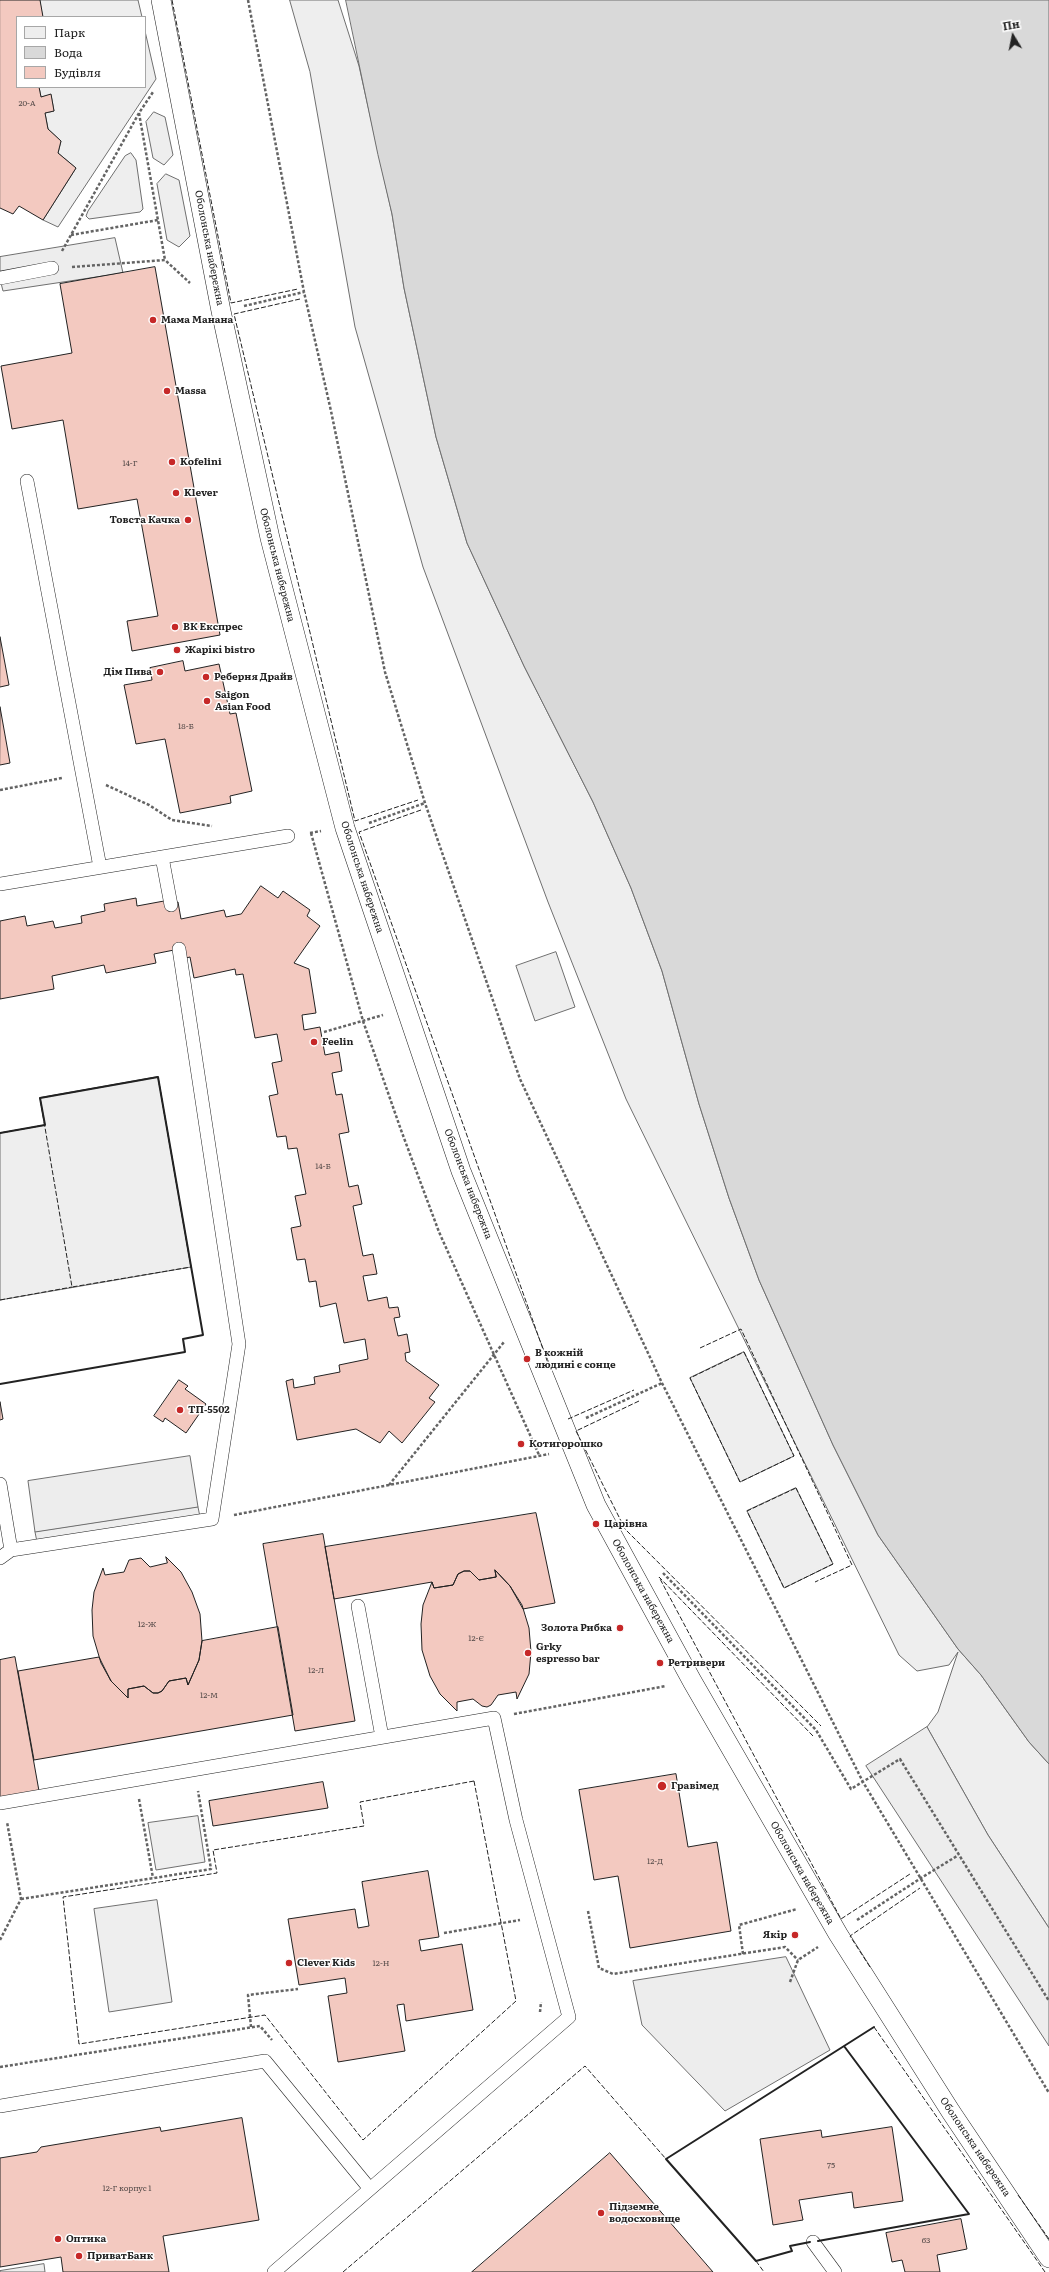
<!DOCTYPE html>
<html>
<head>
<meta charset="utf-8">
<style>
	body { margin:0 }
	#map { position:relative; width:1049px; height:2272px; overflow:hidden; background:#fff; font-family:Literata,serif }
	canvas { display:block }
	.legend { position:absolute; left:16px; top:16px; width:130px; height:72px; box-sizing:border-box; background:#fff; border:1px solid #a7a7a7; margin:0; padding:5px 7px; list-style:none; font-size:12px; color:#222 }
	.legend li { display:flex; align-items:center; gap:8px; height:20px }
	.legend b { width:20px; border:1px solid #a7a7a7 }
	.north { position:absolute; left:993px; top:16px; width:40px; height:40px; -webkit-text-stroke:3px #fff; paint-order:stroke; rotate:350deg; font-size:11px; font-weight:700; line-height:16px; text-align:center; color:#222 }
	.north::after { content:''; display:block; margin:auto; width:14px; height:18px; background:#222; clip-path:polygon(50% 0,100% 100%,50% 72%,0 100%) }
</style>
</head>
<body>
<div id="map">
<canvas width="1049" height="2272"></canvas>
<ul class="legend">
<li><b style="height:11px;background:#eee"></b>Парк</li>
<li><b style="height:11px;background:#d9d9d9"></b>Вода</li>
<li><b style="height:11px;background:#f3c9c0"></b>Будівля</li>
</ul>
<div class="north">Пн</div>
</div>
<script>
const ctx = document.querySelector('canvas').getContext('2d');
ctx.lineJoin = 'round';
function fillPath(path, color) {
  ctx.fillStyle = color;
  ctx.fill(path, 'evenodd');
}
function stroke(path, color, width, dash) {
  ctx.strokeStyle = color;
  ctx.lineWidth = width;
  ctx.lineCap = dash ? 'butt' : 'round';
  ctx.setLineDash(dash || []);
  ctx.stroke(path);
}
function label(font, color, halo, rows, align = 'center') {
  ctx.font = font + ' Literata,serif';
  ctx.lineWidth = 3;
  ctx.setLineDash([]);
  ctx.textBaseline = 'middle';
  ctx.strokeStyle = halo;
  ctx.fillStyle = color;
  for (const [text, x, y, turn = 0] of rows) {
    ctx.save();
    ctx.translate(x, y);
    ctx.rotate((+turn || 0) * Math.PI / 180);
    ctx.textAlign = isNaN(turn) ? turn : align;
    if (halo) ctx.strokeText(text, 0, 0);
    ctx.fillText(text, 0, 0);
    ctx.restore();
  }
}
const green = new Path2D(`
	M 40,0 L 138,0 L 142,17 L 43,17 Z
	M 290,0 L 338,0 L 359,66 L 392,214 L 404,288 L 436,437 L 467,543 L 524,666 L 593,802 L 631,888 L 662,971 L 699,1104 L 729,1198 L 759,1280 L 833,1445 L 878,1535 L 958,1649 L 981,1675 L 1029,1742 L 1049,1764 L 1049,1928 L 988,1835 L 927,1727 L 938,1712 L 958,1652 L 949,1665 L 917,1671 L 899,1655 L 626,1099 L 548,902 L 423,567 L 355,327 L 310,72 Z
	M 145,31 L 156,79 L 58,227 L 43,220 L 76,168 L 58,153 L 61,141 L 48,129 L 45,113 L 54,111 L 51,95 L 41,97 L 39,87 L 145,87 Z
	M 154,112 L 165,117 L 173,155 L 164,165 L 153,158 L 146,122 Z
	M 131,153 L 136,160 L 143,209 L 140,212 L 89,219 L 86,216 L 88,211 L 125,156 Z
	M 166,174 L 179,180 L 190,236 L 179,247 L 167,240 L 157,184 Z
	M 556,952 L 575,1007 L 535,1021 L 516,966 Z
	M 158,1077 L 191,1267 L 0,1300 L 0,1133 L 45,1125 L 40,1098 Z
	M 744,1352 L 794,1456 L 740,1482 L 690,1378 Z
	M 796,1488 L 833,1564 L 784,1588 L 747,1511 Z
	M 198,1507 L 200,1517 L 37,1542 L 35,1532 Z
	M 198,1816 L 205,1862 L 156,1870 L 148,1823 Z
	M 157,1900 L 172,2002 L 109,2012 L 94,1909 Z
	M 44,2264 L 45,2272 L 0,2272 L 0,2271 Z`);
const parking = new Path2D(`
	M 115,238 L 123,273 L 3,291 L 0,279 L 0,257 Z
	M 190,1456 L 198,1507 L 35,1532 L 28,1481 Z
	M 927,1727 L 988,1835 L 1049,1928 L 1049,2046 L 866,1766 Z
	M 786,1957 L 830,2050 L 725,2111 L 642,2025 L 633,1981 Z`);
const water = new Path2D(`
	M 346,0 L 1049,0 L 1049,1764 L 1029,1742 L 981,1675 L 958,1649 L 878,1535 L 833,1445 L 759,1280 L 729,1198 L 699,1104 L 662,971 L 631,888 L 593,802 L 524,666 L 467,543 L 436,437 L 404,288 L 392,214 L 378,155 Z`);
const building = new Path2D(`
	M 0,0 L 40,0 L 43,17 L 17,17 L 17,87 L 39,87 L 41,97 L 51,94 L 54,111 L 45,113 L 48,129 L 61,141 L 58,153 L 76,168 L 43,220 L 19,206 L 13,214 L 0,208 Z
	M 155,267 L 220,635 L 132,651 L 127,621 L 158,616 L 137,499 L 78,509 L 63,420 L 12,429 L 1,366 L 72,353 L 60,284 Z
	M 0,637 L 9,685 L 0,687 Z
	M 183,661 L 185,671 L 219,664 L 230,714 L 236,713 L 252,791 L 230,796 L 231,803 L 180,813 L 165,739 L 136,744 L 124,685 L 152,680 L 150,668 Z
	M 0,707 L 10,763 L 0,765 Z
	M 261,886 L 278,898 L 283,891 L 310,910 L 307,916 L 320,926 L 294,963 L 309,969 L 316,1013 L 302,1015 L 304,1030 L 320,1027 L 325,1055 L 339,1052 L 342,1071 L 332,1073 L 336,1095 L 342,1094 L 349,1132 L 339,1134 L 349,1187 L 358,1185 L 362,1204 L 353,1206 L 363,1256 L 373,1254 L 377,1274 L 363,1276 L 368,1301 L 387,1297 L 389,1308 L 398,1307 L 400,1317 L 394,1318 L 398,1336 L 407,1334 L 410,1352 L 405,1353 L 406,1361 L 439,1385 L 429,1398 L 435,1402 L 402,1443 L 389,1431 L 380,1443 L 356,1429 L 297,1440 L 286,1381 L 293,1379 L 294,1388 L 315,1384 L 314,1377 L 340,1372 L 339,1365 L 368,1359 L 365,1339 L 344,1343 L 336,1303 L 320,1307 L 316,1281 L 309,1282 L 305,1259 L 297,1260 L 291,1228 L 301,1226 L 295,1196 L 306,1194 L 297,1148 L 288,1149 L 286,1136 L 277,1137 L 269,1096 L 278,1094 L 272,1063 L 282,1061 L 277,1034 L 255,1038 L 243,974 L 236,975 L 235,969 L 194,978 L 190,957 L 186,958 L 179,949 L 154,954 L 156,963 L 106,973 L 104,965 L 52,976 L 54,989 L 0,999 L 0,921 L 25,916 L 27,926 L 53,921 L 55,928 L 82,923 L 81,916 L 105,911 L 104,904 L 136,898 L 137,906 L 164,901 L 171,905 L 178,902 L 181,919 L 224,910 L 226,917 L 241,914 Z
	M 179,1380 L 188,1386 L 185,1389 L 206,1404 L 186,1433 L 165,1418 L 163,1422 L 154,1416 Z
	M 0,1402 L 3,1419 L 0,1420 Z
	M 536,1513 L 555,1603 L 523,1609 L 510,1586 L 495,1570 L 496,1577 L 479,1580 L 470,1571 L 464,1571 L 458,1574 L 453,1585 L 434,1588 L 432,1582 L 334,1599 L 325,1547 Z
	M 323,1534 L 355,1721 L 295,1731 L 263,1544 Z
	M 166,1557 L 181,1572 L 192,1592 L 200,1614 L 202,1641 L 199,1660 L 188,1685 L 186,1678 L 169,1681 L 162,1691 L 158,1693 L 153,1693 L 144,1686 L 128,1689 L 128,1698 L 111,1681 L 101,1663 L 93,1636 L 92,1610 L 94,1592 L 103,1568 L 105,1575 L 124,1572 L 129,1560 L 141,1558 L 150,1567 L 167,1563 Z
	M 495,1570 L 510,1586 L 522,1605 L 529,1628 L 531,1652 L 529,1674 L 517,1699 L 516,1692 L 498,1695 L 491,1705 L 487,1707 L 482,1706 L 473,1699 L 457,1702 L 457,1711 L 440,1694 L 430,1676 L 422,1650 L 421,1624 L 423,1605 L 432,1582 L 434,1588 L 453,1585 L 458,1574 L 464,1571 L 470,1571 L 479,1580 L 496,1577 Z
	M 278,1627 L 293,1715 L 34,1760 L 18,1671 L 99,1657 L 111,1681 L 128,1698 L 128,1689 L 144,1686 L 153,1693 L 158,1693 L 162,1691 L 169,1681 L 186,1678 L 188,1685 L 199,1660 L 202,1641 Z
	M 15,1657 L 39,1791 L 0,1798 L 0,1660 Z
	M 676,1774 L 688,1847 L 717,1842 L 731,1931 L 630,1948 L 618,1876 L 594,1880 L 579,1790 Z
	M 323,1782 L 328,1808 L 213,1826 L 209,1801 Z
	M 428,1871 L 439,1937 L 419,1940 L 421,1951 L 462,1944 L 473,2010 L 406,2021 L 404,2004 L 397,2005 L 405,2051 L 338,2062 L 328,1996 L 347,1993 L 345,1978 L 299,1985 L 288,1919 L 355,1909 L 358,1928 L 369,1926 L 362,1882 Z
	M 242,2118 L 259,2220 L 163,2236 L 169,2272 L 63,2272 L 61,2257 L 0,2267 L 0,2158 L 37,2152 L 41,2147 L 160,2127 L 161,2131 Z
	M 892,2127 L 903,2201 L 854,2208 L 852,2192 L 799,2200 L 803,2220 L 773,2225 L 760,2139 L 821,2130 L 822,2137 Z
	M 610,2153 L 713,2272 L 472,2272 Z
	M 961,2219 L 967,2249 L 937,2255 L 940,2272 L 905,2272 L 902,2260 L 892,2262 L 886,2233 Z`);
const path = new Path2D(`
	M 248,0 L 304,292 L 331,411 L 385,672 L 425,803 L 520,1079 L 662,1383 L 863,1782 L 1049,2093
	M 139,113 L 165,260
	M 71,235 L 158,220
	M 62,251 L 139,113 L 153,92
	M 72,267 L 165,260 L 190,283
	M 244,306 L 304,292
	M 106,785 L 149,805 L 172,820 L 212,826
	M 0,790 L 62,778
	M 369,823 L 425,803
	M 310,833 L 321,831
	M 311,833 L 363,1021 L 401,1130 L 439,1232 L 539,1455
	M 324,1032 L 383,1015
	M 586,1418 L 662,1383
	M 389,1485 L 504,1342
	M 234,1515 L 549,1454
	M 663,1573 L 816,1730 L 851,1789 L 900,1759 L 1049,2001
	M 514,1714 L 666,1686
	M 139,1799 L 153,1878
	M 21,1899 L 211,1869 L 198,1791
	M 588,1911 L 599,1968 L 613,1974 L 785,1947 L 798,1960
	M 857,1920 L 921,1878 L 957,1856
	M 444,1933 L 520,1920
	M 0,1940 L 21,1899 L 7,1822
	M 743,1954 L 739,1925 L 797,1909
	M 790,1982 L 798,1960 L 818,1947
	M 540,2012 L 541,2002
	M 251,2027 L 248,1995 L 298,1989
	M 0,2067 L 260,2026 L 272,2040`);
const service = new Path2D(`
	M 0,278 L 52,268
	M 27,481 L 100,867
	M 162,857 L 171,905
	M 0,884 L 288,836
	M 0,1484 L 11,1550
	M 0,1558 L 11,1550 L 212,1519 L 239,1344 L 179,949
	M 358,1606 L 382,1737
	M 0,1803 L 494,1718 L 516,1820 L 569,2017 L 274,2272
	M 0,2106 L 265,2061 L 370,2189
	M 813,2242 L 835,2272`);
const pedestrian = new Path2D(`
	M 161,0 L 221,311 L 270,538 L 345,828 L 461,1171 L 596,1505 L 692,1681 L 838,1934 L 951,2112 L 1049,2258`);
const fence = new Path2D(`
	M 172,0 L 231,303 L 298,289
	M 300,299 L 234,314 L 355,821 L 418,800
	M 421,810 L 359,832 L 549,1366
	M 158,1077 L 191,1267 L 72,1287 L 40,1098 Z
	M 0,1133 L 45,1125
	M 0,1300 L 72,1287
	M 700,1348 L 741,1329 L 852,1565 L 815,1582
	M 744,1352 L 794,1456 L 740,1482 L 690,1378 Z
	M 639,1401 L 576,1431 L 625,1529 L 821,1726
	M 568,1419 L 634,1390
	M 796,1488 L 833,1564 L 784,1588 L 747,1511 Z
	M 813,1736 L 659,1577 L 841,1919 L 910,1874
	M 474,1781 L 516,2001 L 363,2140 L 265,2015 L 79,2044 L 63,1897 L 217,1873 L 213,1850 L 364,1826 L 360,1802 Z
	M 870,1967 L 850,1936 L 920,1888
	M 874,2027 L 1045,2272
	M 1018,2195 L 1049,2239
	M 756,2261 L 764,2272
	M 343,2272 L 585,2066 L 666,2159`);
const wall = new Path2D(`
	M 0,1133 L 45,1125 L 40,1098 L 158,1077 L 203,1335 L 183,1339 L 185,1352 L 0,1384
	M 818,2241 L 969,2214 L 844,2046
	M 810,2242 L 790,2246 L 792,2251 L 756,2261 L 666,2159 L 874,2027`);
const markers = [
	[153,320,4,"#c62828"],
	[167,391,4,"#c62828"],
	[172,462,4,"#c62828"],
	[176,493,4,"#c62828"],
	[188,520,4,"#c62828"],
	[175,627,4,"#c62828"],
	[177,650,4,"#c62828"],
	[160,672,4,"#c62828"],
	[206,677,4,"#c62828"],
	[207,701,4,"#c62828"],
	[314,1042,4,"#c62828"],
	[527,1359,4,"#c62828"],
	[180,1410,4,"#c62828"],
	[521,1444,4,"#c62828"],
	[596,1524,4,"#c62828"],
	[620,1628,4,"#c62828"],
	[528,1653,4,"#c62828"],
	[660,1663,4,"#c62828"],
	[662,1786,5,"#c62828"],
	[795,1935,4,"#c62828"],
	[289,1963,4,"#c62828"],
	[601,2213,4,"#c62828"],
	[58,2239,4,"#c62828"],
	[79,2256,4,"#c62828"]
];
const numberNames = [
	["20-А",27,104],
	["14-Г",130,464],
	["18-Б",186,727],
	["14-Б",323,1167],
	["12-Ж",147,1625],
	["12-Є",476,1639],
	["12-Л",316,1671],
	["12-М",209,1696],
	["12-Д",655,1862],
	["12-Н",381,1964],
	["75",831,2166],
	["12-Г корпус 1",127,2189],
	["63",926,2241]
];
const streetNames = [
	["Оболонська набережна",209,248,79],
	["Оболонська набережна",277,565,76],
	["Оболонська набережна",362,877,72],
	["Оболонська набережна",468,1184,69],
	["Оболонська набережна",643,1591,61],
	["Оболонська набережна",802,1873,60],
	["Оболонська набережна",975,2147,56]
];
const poiNames = [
	["Мама Манана",161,320],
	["Massa",175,391],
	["Kofelini",180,462],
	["Klever",184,493],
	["Товста Качка",180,520,"right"],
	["ВК Експрес",183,627],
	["Жарікі bistro",185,650],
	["Дім Пива",152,672,"right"],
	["Реберня Драйв",214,677],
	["Saigon",215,695],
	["Asian Food",215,707],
	["Feelin",322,1042],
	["В кожній",535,1353],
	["людині є сонце",535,1365],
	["ТП-5502",188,1410],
	["Котигорошко",529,1444],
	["Царівна",604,1524],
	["Золота Рибка",612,1628,"right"],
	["Grky",536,1647],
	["espresso bar",536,1659],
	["Ретривери",668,1663],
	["Гравімед",671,1786],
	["Якір",787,1935,"right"],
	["Clever Kids",297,1963],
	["Підземне",609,2207],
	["водосховище",609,2219],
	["Оптика",66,2239],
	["ПриватБанк",87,2256]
];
fillPath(green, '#eee');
stroke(green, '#6f6f6f', 1);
fillPath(parking, '#ededed');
stroke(parking, '#6f6f6f', 1);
fillPath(water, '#d9d9d9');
stroke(water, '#6f6f6f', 1);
fillPath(building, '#f3c9c0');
stroke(building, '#222', 1);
stroke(service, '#222', 14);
stroke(pedestrian, '#222', 20);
stroke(path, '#646464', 2.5, [3, 2]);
stroke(service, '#fff', 13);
stroke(pedestrian, '#fff', 19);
stroke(fence, '#222', 1, [5, 2]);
stroke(wall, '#222', 2);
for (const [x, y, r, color] of markers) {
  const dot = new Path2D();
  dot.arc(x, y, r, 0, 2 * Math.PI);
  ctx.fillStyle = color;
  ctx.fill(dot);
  stroke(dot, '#fff', 1.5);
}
label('8px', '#564c4a', null, numberNames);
label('10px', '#222', '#fff', streetNames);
label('bold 10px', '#222', '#fff', poiNames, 'left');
</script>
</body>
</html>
